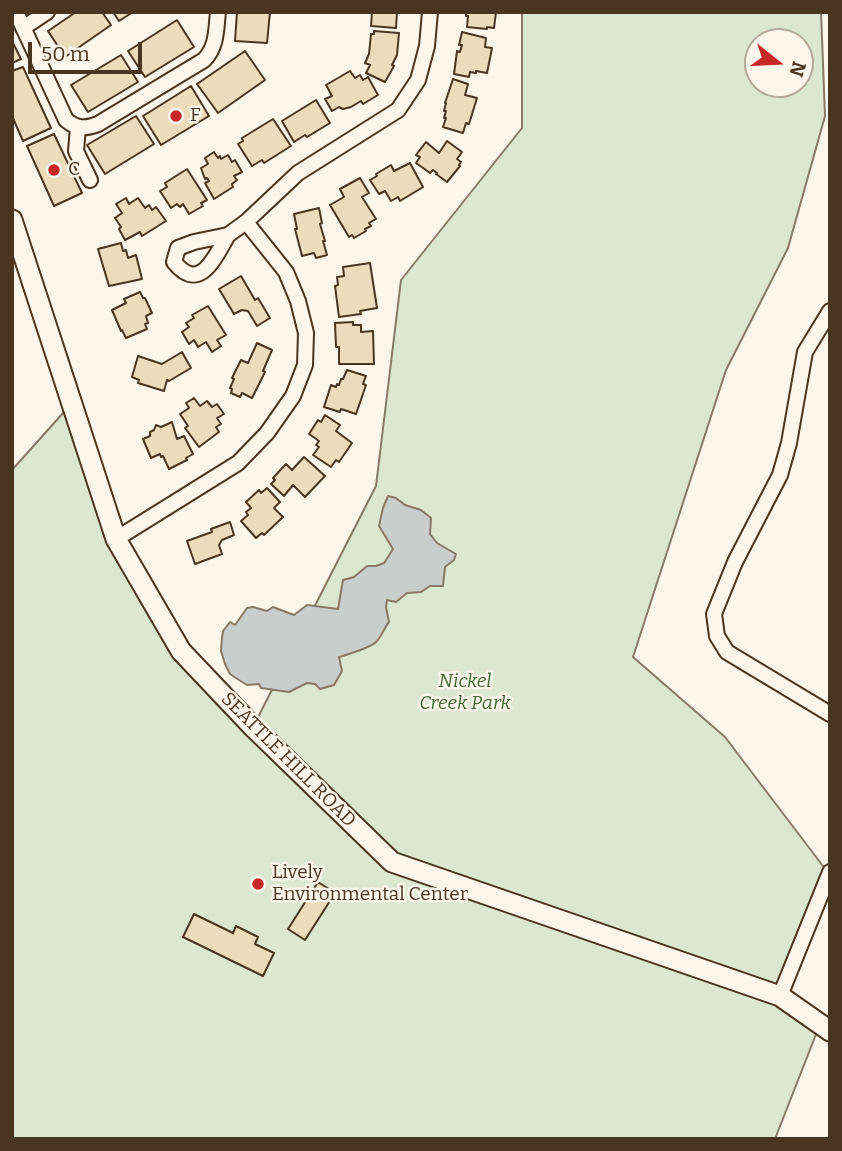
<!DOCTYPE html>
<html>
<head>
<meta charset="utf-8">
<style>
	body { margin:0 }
	#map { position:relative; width:842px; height:1151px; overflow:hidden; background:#fbf6e9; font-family:Bitter,serif }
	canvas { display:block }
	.frame { position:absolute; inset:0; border:14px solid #4a3520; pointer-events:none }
	.north { position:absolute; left:744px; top:28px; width:70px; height:70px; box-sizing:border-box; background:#fbf6e9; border:2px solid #b4a999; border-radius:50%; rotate:108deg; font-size:19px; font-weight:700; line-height:28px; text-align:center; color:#4a3520 }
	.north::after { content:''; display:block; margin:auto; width:24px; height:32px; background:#c62828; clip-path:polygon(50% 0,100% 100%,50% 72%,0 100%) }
	.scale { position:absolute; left:28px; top:42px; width:114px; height:32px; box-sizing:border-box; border:4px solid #4a3520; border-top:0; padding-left:9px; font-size:21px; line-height:24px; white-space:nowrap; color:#4a3520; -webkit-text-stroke:5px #fbf6e9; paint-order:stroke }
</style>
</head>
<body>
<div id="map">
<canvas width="842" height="1151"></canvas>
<div class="frame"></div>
<div class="north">N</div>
<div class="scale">50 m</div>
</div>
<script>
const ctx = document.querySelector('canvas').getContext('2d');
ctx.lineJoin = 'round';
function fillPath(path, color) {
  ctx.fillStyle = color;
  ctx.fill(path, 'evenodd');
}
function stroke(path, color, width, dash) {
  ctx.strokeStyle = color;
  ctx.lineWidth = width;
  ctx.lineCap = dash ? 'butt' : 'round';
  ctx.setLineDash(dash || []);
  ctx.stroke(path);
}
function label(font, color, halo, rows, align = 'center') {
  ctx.font = font + ' Bitter,serif';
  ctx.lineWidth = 5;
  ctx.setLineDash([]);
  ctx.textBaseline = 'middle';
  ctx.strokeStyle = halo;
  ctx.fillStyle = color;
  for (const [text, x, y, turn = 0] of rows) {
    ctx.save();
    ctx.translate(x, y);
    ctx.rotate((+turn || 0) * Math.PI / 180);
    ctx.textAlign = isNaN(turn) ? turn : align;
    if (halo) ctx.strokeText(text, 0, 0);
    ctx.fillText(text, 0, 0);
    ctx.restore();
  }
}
const green = new Path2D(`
	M 522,12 L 821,12 L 825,116 L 788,248 L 726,370 L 633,657 L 725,737 L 829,874 L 780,996 L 820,1024 L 775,1139 L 12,1139 L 12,470 L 72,403 L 116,539 L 181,651 L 253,727 L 376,486 L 401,280 L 522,128 ZM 758,42 L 800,42 L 800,84 L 758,84 Z`);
const water = new Path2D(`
	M 388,496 L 396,498 L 405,505 L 421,510 L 431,518 L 430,534 L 437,543 L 456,554 L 454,560 L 445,567 L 443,586 L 430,586 L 421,592 L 407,593 L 396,602 L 387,600 L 386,607 L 389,622 C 384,628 382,636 376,642 C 370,648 349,654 339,657 L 342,671 L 334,685 L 320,689 L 315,684 L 307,683 L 289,692 L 261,688 L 259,684 L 247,685 L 239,680 L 230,674 L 225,664 L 221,651 L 222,638 L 223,631 L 230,622 L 235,625 L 247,608 L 253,607 L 267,611 L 273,607 L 294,615 L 307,605 L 338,609 L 343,580 L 354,577 L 367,566 L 376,566 L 384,563 L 393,549 L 379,526 L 383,508 Z`);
const building = new Path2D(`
	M 76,12 L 102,12 L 111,25 L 65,57 L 48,31 Z
	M 113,12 L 133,12 L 119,21 Z
	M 237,12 L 270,12 L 267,43 L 235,41 Z
	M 372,12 L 397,12 L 396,28 L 371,26 Z
	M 466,12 L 496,12 L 494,28 L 487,27 L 487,29 L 467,27 L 468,16 L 466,16 Z
	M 177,20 L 194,47 L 145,77 L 128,51 Z
	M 374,31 L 399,33 L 397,55 L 392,65 L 394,66 L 385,82 L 366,73 L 370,65 L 365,63 L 369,54 L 371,34 L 374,34 Z
	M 462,32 L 486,38 L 485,47 L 492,48 L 487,73 L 476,71 L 476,73 L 470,72 L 469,77 L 454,74 L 457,51 L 460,52 L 462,45 L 459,45 Z
	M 12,41 L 21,59 L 12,63 Z
	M 245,51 L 265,80 L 218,113 L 197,84 Z
	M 121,55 L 138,82 L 88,112 L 71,85 Z
	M 23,67 L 51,128 L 23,141 L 12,116 L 12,71 Z
	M 350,71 L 355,78 L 360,75 L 363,80 L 368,77 L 378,95 L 363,104 L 361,101 L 351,107 L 343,109 L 339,107 L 332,111 L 325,99 L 332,96 L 326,85 Z
	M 453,79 L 468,84 L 465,95 L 477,98 L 469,124 L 466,123 L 463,133 L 443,127 L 446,118 L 444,118 L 446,111 L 444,111 L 446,103 L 445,103 Z
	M 191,86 L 209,116 L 161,145 L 143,116 Z
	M 316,100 L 330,123 L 307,137 L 305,135 L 294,142 L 282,121 Z
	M 136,116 L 154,144 L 105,174 L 87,145 Z
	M 273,119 L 291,146 L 264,163 L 262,160 L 252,166 L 238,144 L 243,141 L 242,138 Z
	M 54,134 L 82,193 L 54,206 L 27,146 Z
	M 447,141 L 462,152 L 457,159 L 461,162 L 459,165 L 460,166 L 447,182 L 436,174 L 437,173 L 433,170 L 430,173 L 416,163 L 420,157 L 416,155 L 426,142 L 439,153 Z
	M 214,152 L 218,158 L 220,156 L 221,159 L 228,155 L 232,162 L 235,160 L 242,172 L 234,176 L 237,180 L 232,184 L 233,187 L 214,199 L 205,183 L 209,181 L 207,178 L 205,179 L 201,168 L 208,164 L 205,158 Z
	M 410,163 L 423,187 L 400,201 L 398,197 L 391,201 L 385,191 L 379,194 L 370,180 L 377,176 L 376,174 L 391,165 L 394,171 Z
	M 187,169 L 207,200 L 201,203 L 203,206 L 189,214 L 183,204 L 180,207 L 177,204 L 171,208 L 160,191 L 167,187 L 165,183 Z
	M 360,178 L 369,193 L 362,197 L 376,219 L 369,223 L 371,226 L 365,229 L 366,231 L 354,238 L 352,235 L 349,237 L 330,205 L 344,197 L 340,189 Z
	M 126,198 L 129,204 L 138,198 L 145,208 L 149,205 L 152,210 L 156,207 L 166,221 L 142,236 L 140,232 L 125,240 L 119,229 L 121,227 L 115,218 L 122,213 L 116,204 Z
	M 319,208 L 322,223 L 320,224 L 325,241 L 323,241 L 327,255 L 316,258 L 314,253 L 302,256 L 295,229 L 297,229 L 294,214 Z
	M 121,243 L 123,251 L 126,250 L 128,258 L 136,255 L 142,279 L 109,286 L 98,249 Z
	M 370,263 L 377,308 L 360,311 L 361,314 L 339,317 L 335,286 L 338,285 L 337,277 L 344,276 L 343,267 Z
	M 241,276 L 255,300 L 258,298 L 270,318 L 257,326 L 248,311 L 242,310 L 234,314 L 219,289 Z
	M 140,292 L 143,298 L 145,298 L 152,313 L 146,316 L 148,323 L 145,324 L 147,329 L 126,338 L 122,330 L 121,331 L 112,310 L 126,303 L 124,299 Z
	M 208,306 L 226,335 L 217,340 L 221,346 L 212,352 L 206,342 L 198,347 L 194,340 L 189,344 L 182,332 L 189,327 L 186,323 L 194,318 L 192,315 Z
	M 353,322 L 353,325 L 361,325 L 361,332 L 373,331 L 374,364 L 339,364 L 339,347 L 336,347 L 335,323 Z
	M 257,343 L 272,350 L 263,371 L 265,372 L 252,398 L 242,393 L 240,397 L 231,393 L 232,389 L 230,388 L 234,379 L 232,378 L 241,360 L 248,363 Z
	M 182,352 L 191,368 L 169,381 L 167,380 L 164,391 L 138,383 L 139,380 L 132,377 L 138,356 L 162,364 Z
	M 347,370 L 366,376 L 363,384 L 366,385 L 356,414 L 341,409 L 340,412 L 324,407 L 331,385 L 336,387 L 337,384 L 339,385 L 341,379 L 343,379 Z
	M 194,398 L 200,406 L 207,401 L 212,407 L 217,404 L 224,414 L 217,418 L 221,424 L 216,427 L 219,432 L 199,447 L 185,428 L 188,426 L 180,414 L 189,408 L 186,403 Z
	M 325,415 L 340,425 L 336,431 L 352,443 L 339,462 L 336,460 L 331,467 L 313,455 L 319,447 L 316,445 L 319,441 L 309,434 L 318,420 L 321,422 Z
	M 172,422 L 177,439 L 184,436 L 193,454 L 186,458 L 187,460 L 169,469 L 163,456 L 161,457 L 160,454 L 151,458 L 143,439 L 150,436 L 150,432 L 154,430 L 156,425 L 161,427 Z
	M 304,457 L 325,476 L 305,497 L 293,485 L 284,496 L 271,484 L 275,480 L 273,478 L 286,464 L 292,470 Z
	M 267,488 L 280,502 L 274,508 L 283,517 L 264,535 L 262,533 L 256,538 L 241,521 L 248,515 L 246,512 L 251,508 L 246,502 L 259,490 L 261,493 Z
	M 230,522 L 234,535 L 222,540 L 219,545 L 222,554 L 195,564 L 187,541 L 212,532 L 211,529 Z
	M 318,882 L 335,893 L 305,940 L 288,929 Z
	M 194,914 L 233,933 L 236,926 L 258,937 L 255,944 L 274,953 L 263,976 L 183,937 Z`);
const street = new Path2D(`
	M 16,12 L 66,120 C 77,129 85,129 98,124 L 204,60 C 217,47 216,30 218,12
	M 23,28 L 47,12
	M 78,127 L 76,151 L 90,180
	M 228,235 C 215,257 200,294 174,262 L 178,248 L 194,242 L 228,235 L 246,222 L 298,173 L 398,110 L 418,80 L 427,46 L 430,12
	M 830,311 L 805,352 L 789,443 L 780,475 L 735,562 L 714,614 L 717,636 L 727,652 L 830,714
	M 116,539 L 238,463 L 267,433 L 293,396 L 305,365 L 306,333 L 298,301 L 286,272 L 246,222
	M 780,996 L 830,872`);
const secondary = new Path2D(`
	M 12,220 L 116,539 L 181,651 L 253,727 L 392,862 L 780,996 L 830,1031`);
const markers = [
	[176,116,7,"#c62828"],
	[54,170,7,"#c62828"],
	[258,884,7,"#c62828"]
];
const poiNames = [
	["F",190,116],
	["C",68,170],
	["Lively",272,873],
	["Environmental Center",272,895]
];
const parkNames = [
	["Nickel",465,682],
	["Creek Park",465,704]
];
const streetNames = [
	["SEATTLE HILL ROAD",288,760,45]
];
fillPath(green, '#dce7d0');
stroke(green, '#887966', 2);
fillPath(water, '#c9cecd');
stroke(water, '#887966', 2);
fillPath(building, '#ecdcbc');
stroke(building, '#4a3520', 2);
stroke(street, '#4a3520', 18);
stroke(secondary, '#4a3520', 23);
stroke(street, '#fbf6e9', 14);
stroke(secondary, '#fbf6e9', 19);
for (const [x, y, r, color] of markers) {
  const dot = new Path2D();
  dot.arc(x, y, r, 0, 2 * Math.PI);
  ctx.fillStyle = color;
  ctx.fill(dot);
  stroke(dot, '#fbf6e9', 2.5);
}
label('19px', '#4a3520', '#fbf6e9', poiNames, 'left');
label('italic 19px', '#436837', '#fbf6e9', parkNames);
label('19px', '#4a3520', '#fbf6e9', streetNames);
</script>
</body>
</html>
